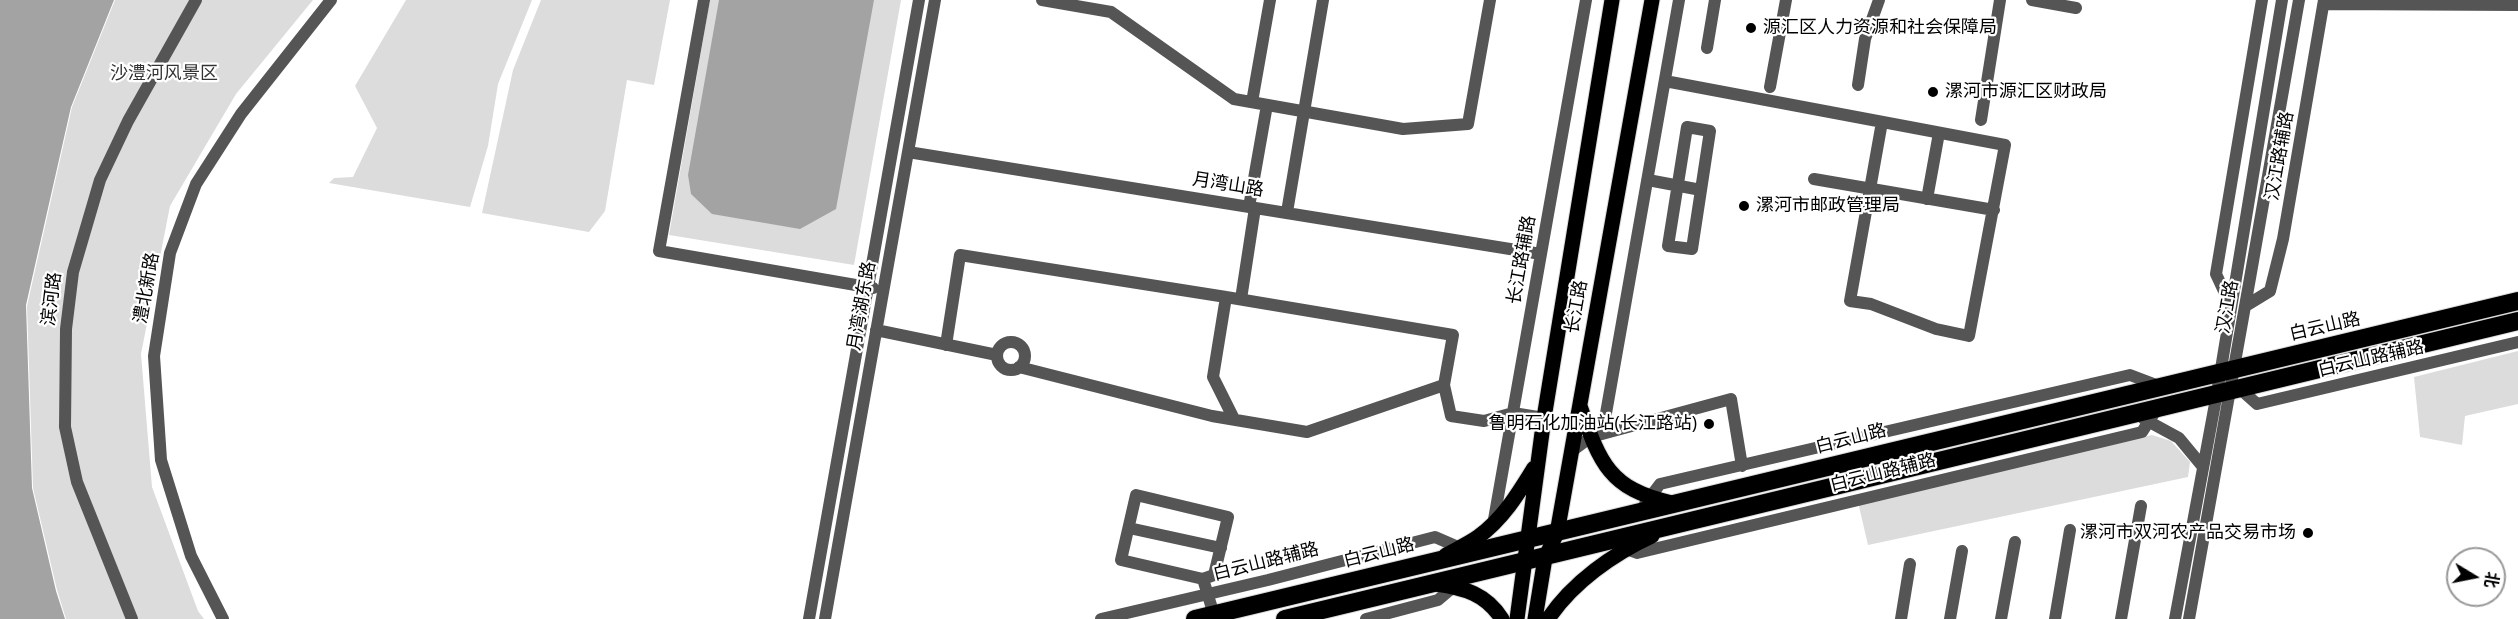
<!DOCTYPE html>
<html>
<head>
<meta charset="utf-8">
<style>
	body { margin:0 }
	#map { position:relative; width:2518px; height:619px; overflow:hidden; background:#fff; font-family:"Open Sans","Noto Sans SC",sans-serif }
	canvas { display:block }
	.north { position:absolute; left:2446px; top:547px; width:60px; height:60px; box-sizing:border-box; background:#fff; border:2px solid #999; border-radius:50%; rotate:100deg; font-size:16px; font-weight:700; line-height:24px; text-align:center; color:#000 }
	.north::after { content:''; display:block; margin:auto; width:21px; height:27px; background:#000; clip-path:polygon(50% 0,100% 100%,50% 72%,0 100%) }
</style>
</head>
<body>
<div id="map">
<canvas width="2518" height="619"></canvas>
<div class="north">北</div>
</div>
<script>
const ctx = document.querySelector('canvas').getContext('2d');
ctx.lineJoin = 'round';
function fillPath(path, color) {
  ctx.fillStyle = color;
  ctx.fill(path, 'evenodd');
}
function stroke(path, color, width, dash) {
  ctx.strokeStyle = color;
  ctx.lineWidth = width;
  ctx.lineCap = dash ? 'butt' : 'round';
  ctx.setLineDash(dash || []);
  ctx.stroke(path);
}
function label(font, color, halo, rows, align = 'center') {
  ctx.font = font + ' "Open Sans","Noto Sans SC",sans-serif';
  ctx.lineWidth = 4.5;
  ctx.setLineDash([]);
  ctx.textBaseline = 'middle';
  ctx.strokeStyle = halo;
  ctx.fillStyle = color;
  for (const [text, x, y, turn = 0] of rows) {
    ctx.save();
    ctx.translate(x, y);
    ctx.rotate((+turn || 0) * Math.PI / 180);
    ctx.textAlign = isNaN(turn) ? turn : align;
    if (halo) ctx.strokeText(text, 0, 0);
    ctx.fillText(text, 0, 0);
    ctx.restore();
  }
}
const green = new Path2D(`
	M 115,0 L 313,0 L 236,94 L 170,206 L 141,354 L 152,487 L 198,611 L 204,619 L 66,619 L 57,590 L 33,488 L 27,306 L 72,107 Z
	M 406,0 L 532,0 L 498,84 L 488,146 L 470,207 L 329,183 L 334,178 L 353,177 L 377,128 L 355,86 Z
	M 541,0 L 670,0 L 654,85 L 627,80 L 605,211 L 589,232 L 482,213 L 513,70 Z
	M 710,0 L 901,0 L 854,265 L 669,235 Z
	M 2518,351 L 2518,404 L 2465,416 L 2462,445 L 2420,437 L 2414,377 Z
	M 2152,435 L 2171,441 L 2190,462 L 2188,477 L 1868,545 L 1858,502 Z`);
const water = new Path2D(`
	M 0,0 L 114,0 L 71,107 L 26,305 L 32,488 L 56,591 L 65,619 L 0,619 Z
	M 719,0 L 874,0 L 836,209 L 800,229 L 712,214 L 691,194 L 688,175 Z`);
const minor = new Path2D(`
	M 704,0 L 659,251 L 873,288
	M 1042,0 L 1111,12 L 1234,99 L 1403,129 L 1468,124 L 1490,0
	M 2032,0 L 2076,8
	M 2324,4 L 2518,5
	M 1707,48 L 1715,0
	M 1665,81 L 2005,145 L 1969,336 L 1936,329 L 1871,304 L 1850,301 L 1882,122
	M 1858,85 L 1865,39 L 1879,0
	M 1770,87 L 1786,0
	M 1252,102 L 1270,0
	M 1981,120 L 2000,0
	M 908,152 L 1541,254
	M 1814,179 L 1994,210
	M 1648,180 L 1701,190 L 1710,131 L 1687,127 L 1668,246 L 1692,249 L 1701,190
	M 1927,199 L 1939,133
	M 1249,207 L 1267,105
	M 1287,212 L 1323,0
	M 1226,297 L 1213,377 L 1234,419
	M 1241,299 L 1255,208
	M 2230,304 L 2216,274 L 2262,0
	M 2247,305 L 2270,291 L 2283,239 L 2324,0
	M 876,330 L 997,355
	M997 356a14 14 0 1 1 28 0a14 14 0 1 1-28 0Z
	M 946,345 L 960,255 L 1226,297 L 1453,335 L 1444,385 L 1307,432 L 1212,416 L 1019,367
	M 1444,385 L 1451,416 L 1484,421 L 1513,413 L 1544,418
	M 2238,387 L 2257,404 L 2518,342
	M 2144,419 L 2179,438 L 2203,467
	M 1591,437 L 1731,399 L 1742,466
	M 1572,451 L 1591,437 L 1605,419 L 1679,0
	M 1645,504 L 1660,484 L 2130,375 L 2159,386
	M 1493,525 L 1586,0
	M 1129,528 L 1221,548
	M 1621,547 L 1637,553 L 2142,432 L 2158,407
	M 1203,579 L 1121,560 L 1136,495 L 1228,517 L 1214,575 L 1203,579 L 1214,615
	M 132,619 L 77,482 L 65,427 L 66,329 L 73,272 L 100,180 L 128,121 L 196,0
	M 223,619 L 191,556 L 161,460 L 154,356 L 170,253 L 196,184 L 241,114 L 331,0
	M 809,619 L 919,0
	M 825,619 L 935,0
	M 1101,619 L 1268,580 L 1435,537 L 1465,550
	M 1366,619 L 1438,600 L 1458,583
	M 1901,619 L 1910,564
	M 1950,619 L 1962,551
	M 2001,619 L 2015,542
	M 2055,619 L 2070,530
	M 2121,619 L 2141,506
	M 2175,619 L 2217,393 L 2282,0
	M 2189,619 C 2225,412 2264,207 2299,0`);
const major = new Path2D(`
	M 1580,406 C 1600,463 1609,489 1672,503
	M 1446,555 C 1457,549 1468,544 1478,537 C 1503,519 1518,494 1534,468
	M 1436,584 C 1465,588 1486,594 1502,619
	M 1517,619 L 1544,418 L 1612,0
	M 1535,619 L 1545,558 L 1557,533 L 1652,0
	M 1548,619 C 1573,582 1613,554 1652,536`);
const highway = new Path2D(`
	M 1195,619 L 2518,301
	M 1285,619 L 2518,321`);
const markers = [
	[1751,28,6,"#000"],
	[1933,92,6,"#000"],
	[1744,206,6,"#000"],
	[1709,424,6,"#000"],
	[2308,533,6,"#000"]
];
const poiNames = [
	["源汇区人力资源和社会保障局",1763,28],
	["漯河市源汇区财政局",1945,92],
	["漯河市邮政管理局",1756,206],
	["鲁明石化加油站(长江路站)",1697,424,"right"],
	["漯河市双河农产品交易市场",2296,533,"right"]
];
const parkNames = [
	["沙澧河风景区",164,74]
];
const streetNames = [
	["汉江路辅路",2280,156,-80],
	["月湾山路",1228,185,9],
	["长江路辅路",1522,260,-80],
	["澧北新路",147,288,-80],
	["滨河路",52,299,-83],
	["月湾湖东路",862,306,-80],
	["长江路",1577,307,-80],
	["汉江路",2228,307,-80],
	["白云山路",2325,327,-13],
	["白云山路辅路",2371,359,-13],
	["白云山路",1851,439,-14],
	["白云山路辅路",1883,473,-14],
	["白云山路",1379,553,-14],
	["白云山路辅路",1266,562,-14]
];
fillPath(green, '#dcdcdc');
fillPath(water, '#a3a3a3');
stroke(major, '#dbdbdb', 17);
stroke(highway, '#dbdbdb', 20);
stroke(minor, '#555', 12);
stroke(major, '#000', 15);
stroke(highway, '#000', 18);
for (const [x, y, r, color] of markers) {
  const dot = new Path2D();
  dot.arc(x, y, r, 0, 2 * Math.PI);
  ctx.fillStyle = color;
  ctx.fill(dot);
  stroke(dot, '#fff', 2);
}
label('18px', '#000', '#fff', poiNames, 'left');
label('18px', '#333', '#fff', parkNames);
label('18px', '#000', '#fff', streetNames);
</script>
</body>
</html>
